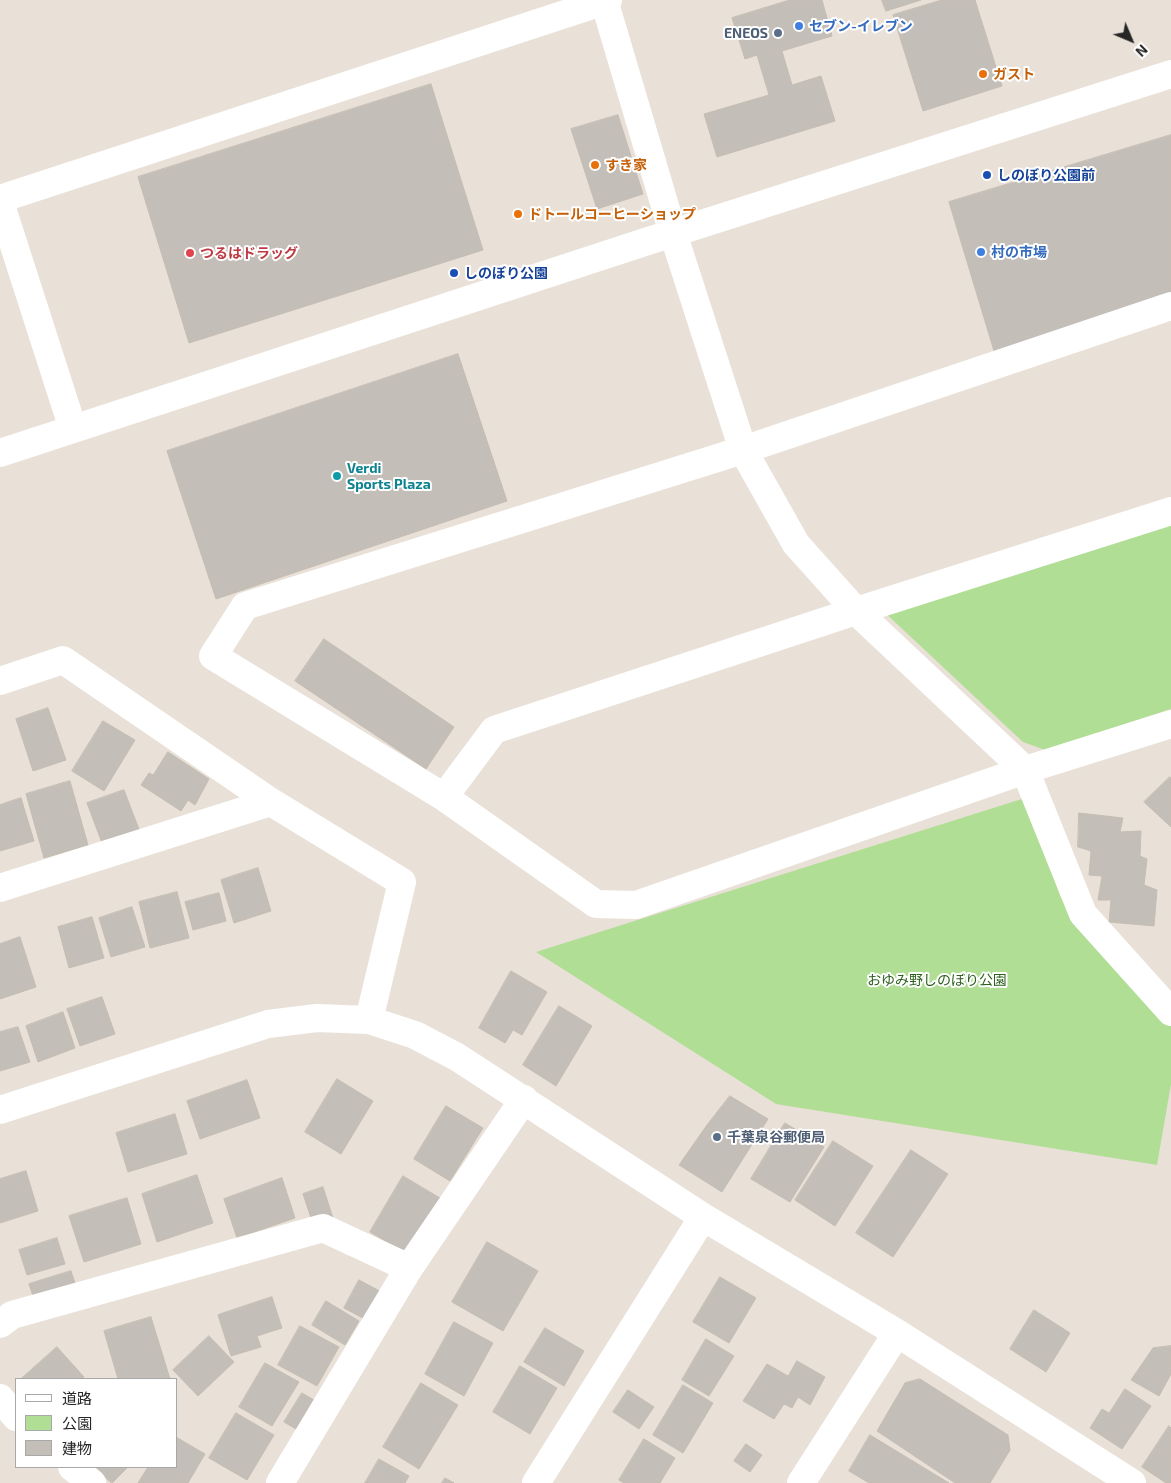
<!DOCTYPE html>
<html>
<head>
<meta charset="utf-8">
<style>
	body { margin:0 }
	#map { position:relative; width:1171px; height:1483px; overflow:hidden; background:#e9e1d8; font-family:"Exo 2","Noto Sans JP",sans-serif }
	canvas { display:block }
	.legend { position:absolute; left:15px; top:1378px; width:162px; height:90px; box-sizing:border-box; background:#fff; border:1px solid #a8a8a8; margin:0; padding:6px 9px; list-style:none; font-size:15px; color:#262626 }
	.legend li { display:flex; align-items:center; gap:10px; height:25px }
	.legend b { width:25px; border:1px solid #a8a8a8 }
	.north { position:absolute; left:1106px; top:15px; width:50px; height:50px; -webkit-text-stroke:4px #fff; paint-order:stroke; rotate:135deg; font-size:14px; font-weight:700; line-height:20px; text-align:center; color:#262626 }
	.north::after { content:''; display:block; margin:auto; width:18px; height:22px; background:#262626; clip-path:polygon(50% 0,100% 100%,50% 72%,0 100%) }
</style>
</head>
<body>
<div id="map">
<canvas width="1171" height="1483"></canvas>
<ul class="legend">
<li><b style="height:6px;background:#fff"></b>道路</li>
<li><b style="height:14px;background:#b1de95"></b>公園</li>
<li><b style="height:14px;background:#c4beb8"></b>建物</li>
</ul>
<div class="north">N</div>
</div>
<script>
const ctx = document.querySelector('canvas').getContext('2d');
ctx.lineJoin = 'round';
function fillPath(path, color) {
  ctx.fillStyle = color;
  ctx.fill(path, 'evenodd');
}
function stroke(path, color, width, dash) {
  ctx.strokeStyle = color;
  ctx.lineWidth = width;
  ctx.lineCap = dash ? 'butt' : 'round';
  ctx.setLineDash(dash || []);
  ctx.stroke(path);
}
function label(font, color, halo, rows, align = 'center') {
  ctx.font = font + ' "Exo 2","Noto Sans JP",sans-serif';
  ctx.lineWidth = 4;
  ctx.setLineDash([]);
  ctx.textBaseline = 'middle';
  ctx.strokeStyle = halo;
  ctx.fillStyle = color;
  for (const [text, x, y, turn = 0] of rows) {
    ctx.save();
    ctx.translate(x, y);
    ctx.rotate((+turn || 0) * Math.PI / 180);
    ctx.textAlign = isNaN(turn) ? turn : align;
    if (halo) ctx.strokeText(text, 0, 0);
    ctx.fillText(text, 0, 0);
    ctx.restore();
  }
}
const green = new Path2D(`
	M 1171,519 L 1171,709 L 1045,750 L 1023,742 L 881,609 Z
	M 1025,798 L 1061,898 L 1171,1020 L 1171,1084 L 1157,1165 L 776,1104 L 536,952 Z`);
const building = new Path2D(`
	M 790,0 L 822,0 L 832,36 L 782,51 L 792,85 L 821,76 L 835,121 L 717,157 L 704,114 L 769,95 L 757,55 L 745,59 L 732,18 Z
	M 882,0 L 921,0 L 886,11 Z
	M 942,0 L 975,0 L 1002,86 L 923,111 L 893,15 Z
	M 431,84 L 483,250 L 189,343 L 138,177 Z
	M 618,115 L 643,194 L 597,209 L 571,129 Z
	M 1171,135 L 1171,296 L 994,351 L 949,202 Z
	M 458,354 L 507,501 L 216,599 L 167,451 Z
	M 324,639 L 454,727 L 426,769 L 295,681 Z
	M 48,708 L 66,760 L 33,771 L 16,719 Z
	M 103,721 L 135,740 L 104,791 L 72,771 Z
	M 168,752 L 209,779 L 195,805 L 188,800 L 181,811 L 141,785 L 149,773 L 153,775 Z
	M 1170,777 L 1171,778 L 1171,827 L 1144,802 Z
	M 70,781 L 88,845 L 44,858 L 26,794 Z
	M 124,790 L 142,837 L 105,851 L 87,803 Z
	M 21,798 L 34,841 L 0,851 L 0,805 Z
	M 1079,813 L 1123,818 L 1120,832 L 1141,831 L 1140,856 L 1147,859 L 1144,885 L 1157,890 L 1154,926 L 1109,922 L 1111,900 L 1098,900 L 1102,876 L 1089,875 L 1091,851 L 1078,847 Z
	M 258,868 L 271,911 L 234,923 L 221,880 Z
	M 177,892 L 189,938 L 150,948 L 139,902 Z
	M 219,893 L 226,921 L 193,930 L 185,902 Z
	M 132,907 L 145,947 L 111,957 L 99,918 Z
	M 92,917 L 104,958 L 69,968 L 58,927 Z
	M 20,937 L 36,987 L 0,999 L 0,944 Z
	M 511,971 L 547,992 L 522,1035 L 513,1030 L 505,1043 L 479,1028 Z
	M 102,997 L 115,1034 L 80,1046 L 67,1009 Z
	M 559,1006 L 592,1026 L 556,1086 L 523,1065 Z
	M 63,1012 L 75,1048 L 38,1062 L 26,1026 Z
	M 18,1027 L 30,1062 L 0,1071 L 0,1032 Z
	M 337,1079 L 373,1101 L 341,1154 L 305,1132 Z
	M 247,1080 L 260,1118 L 200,1139 L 187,1101 Z
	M 730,1096 L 768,1119 L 722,1192 L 679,1165 L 707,1125 Z
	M 446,1106 L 483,1128 L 450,1181 L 414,1159 Z
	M 175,1114 L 187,1154 L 128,1172 L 116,1133 Z
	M 785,1123 L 824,1147 L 790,1202 L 751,1179 Z
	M 833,1141 L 873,1166 L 835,1226 L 795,1200 Z
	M 911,1150 L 948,1174 L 893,1257 L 856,1233 Z
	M 26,1171 L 38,1211 L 0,1223 L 0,1179 Z
	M 197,1175 L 213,1223 L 157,1242 L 142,1194 Z
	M 403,1176 L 440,1198 L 407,1254 L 370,1232 Z
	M 282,1178 L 295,1218 L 237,1238 L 224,1199 Z
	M 323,1187 L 333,1218 L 313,1224 L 303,1194 Z
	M 127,1198 L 141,1244 L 84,1262 L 69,1216 Z
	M 57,1238 L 65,1264 L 27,1275 L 19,1250 Z
	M 487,1242 L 538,1271 L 503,1331 L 452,1302 Z
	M 71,1271 L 77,1289 L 35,1302 L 29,1284 Z
	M 720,1277 L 756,1298 L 729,1343 L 693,1322 Z
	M 359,1280 L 389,1296 L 374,1324 L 344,1308 Z
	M 272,1297 L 282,1328 L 257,1336 L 261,1347 L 231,1356 L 218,1315 Z
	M 326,1301 L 359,1321 L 345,1345 L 312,1325 Z
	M 1034,1310 L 1070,1333 L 1046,1372 L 1010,1349 Z
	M 151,1317 L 170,1379 L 118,1379 L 104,1331 Z
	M 454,1322 L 493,1343 L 464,1396 L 425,1374 Z
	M 300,1326 L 339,1347 L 317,1386 L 278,1365 Z
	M 545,1328 L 584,1351 L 564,1386 L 524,1362 Z
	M 209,1336 L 234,1362 L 198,1396 L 173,1370 Z
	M 706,1339 L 734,1356 L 709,1396 L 682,1380 Z
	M 1171,1346 L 1171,1374 L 1159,1396 L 1131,1380 L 1153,1348 Z
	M 57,1347 L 84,1377 L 82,1379 L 21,1379 Z
	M 797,1361 L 825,1377 L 810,1405 L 798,1397 L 792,1408 L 784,1404 L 774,1419 L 743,1401 L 767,1364 L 788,1376 Z
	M 265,1363 L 299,1382 L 272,1426 L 239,1407 Z
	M 520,1366 L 557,1388 L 530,1434 L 493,1412 Z
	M 920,1379 L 1008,1435 L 1010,1450 L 990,1483 L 955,1483 L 877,1431 L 905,1383 Z
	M 421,1383 L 458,1405 L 419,1469 L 383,1447 Z
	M 683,1385 L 713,1403 L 683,1453 L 653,1435 Z
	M 1125,1389 L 1151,1406 L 1122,1449 L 1090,1428 L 1102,1409 L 1109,1413 Z
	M 628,1390 L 654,1407 L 639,1429 L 613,1412 Z
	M 302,1393 L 314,1400 L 296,1429 L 284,1422 Z
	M 236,1413 L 274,1435 L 247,1480 L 209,1458 Z
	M 1169,1426 L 1171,1428 L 1171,1483 L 1166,1483 L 1142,1467 Z
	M 870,1435 L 949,1483 L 869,1483 L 849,1471 Z
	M 176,1437 L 205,1454 L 188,1483 L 138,1483 L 148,1467 L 176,1467 Z
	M 644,1439 L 675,1458 L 660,1483 L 624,1483 L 619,1480 Z
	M 746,1444 L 762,1455 L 750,1472 L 734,1461 Z
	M 379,1459 L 409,1476 L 405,1483 L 365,1483 Z
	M 94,1467 L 128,1467 L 112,1483 Z
	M 445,1478 L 454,1483 L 442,1483 Z`);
const minor = new Path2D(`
	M 604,0 L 673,233 L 743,450 L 796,544 L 856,611 L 1025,770 L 1171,724
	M 0,199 L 608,0
	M 0,202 L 73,429
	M 1171,306 L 743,450 L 245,606 L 213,656 L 444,797 L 596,904 L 636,905 L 1025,770 L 1083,914 L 1171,1012
	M 0,453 L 645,242 L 1171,74
	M 0,681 L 63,660 L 271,802 L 402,882 L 369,1020
	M 444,797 L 494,730 L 856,611 L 1171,511
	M 0,888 L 271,802
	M 0,1110 L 268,1024 L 317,1018 L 369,1020 L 415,1035 L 457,1057 L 703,1217 L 897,1333 L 1132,1483
	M 409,1268 L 524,1099
	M 0,1324 L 12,1315 L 323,1228 L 409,1268 L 280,1483
	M 0,1398 L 16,1417
	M 72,1467 L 92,1483
	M 536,1483 L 703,1217
	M 801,1483 L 897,1333`);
const markers = [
	[799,26,5,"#3f7fe0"],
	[778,33,5,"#5c6f8a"],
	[983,74,5,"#e8710a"],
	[595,165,5,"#e8710a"],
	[987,175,5,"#1a4fb4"],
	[518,214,5,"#e8710a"],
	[981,252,5,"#3f7fe0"],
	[190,253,5,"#e0444e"],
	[454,273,5,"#1a4fb4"],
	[337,476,5,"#0f9aa8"],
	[717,1137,5,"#5c6f8a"]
];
const shopNames = [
	["セブン-イレブン",809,26],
	["村の市場",991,252]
];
const serviceNames = [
	["ENEOS",768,33],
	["千葉泉谷郵便局",727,1137,"left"]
];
const foodNames = [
	["ガスト",993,74],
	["すき家",605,165],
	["ドトールコーヒーショップ",528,214]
];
const transitNames = [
	["しのぼり公園前",997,175],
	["しのぼり公園",464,273]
];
const healthNames = [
	["つるはドラッグ",200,253]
];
const cultureNames = [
	["Verdi",347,468],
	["Sports Plaza",347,484]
];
const parkNames = [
	["おゆみ野しのぼり公園",937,980]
];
fillPath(green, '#b1de95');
fillPath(building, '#c4beb8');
stroke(building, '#c4bdb2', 1);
stroke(minor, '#fff', 28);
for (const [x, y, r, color] of markers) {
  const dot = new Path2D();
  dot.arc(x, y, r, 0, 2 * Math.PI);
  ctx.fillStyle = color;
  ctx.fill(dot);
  stroke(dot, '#fff', 2);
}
label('bold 14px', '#366cbe', '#fff', shopNames, 'left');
label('bold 14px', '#4e5e75', '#fff', serviceNames, 'right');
label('bold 14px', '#c56008', '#fff', foodNames, 'left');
label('bold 14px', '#164399', '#fff', transitNames, 'left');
label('bold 14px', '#be3a42', '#fff', healthNames, 'left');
label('bold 14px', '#0d838f', '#fff', cultureNames, 'left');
label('14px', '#2b5f1b', '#fff', parkNames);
</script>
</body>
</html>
